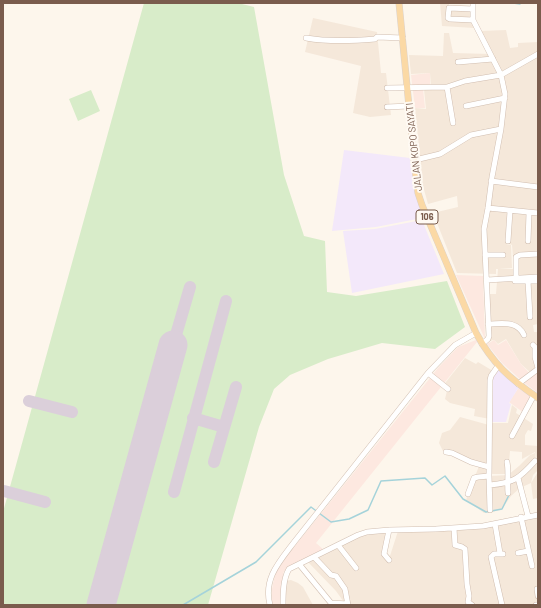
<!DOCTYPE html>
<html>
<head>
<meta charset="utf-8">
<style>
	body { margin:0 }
	#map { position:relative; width:541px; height:608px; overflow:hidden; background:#fdf6ec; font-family:Barlow,sans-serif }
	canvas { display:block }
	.frame { position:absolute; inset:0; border:4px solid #7a5c4d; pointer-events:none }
</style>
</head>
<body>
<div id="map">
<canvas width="541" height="608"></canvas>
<div class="frame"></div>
</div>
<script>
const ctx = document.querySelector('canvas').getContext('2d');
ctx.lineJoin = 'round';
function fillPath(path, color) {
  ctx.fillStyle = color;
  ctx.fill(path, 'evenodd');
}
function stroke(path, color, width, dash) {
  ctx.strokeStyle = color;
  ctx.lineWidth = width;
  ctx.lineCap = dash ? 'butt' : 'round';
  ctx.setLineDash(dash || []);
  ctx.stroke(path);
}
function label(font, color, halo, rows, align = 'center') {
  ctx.font = font + ' Barlow,sans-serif';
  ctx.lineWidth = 4;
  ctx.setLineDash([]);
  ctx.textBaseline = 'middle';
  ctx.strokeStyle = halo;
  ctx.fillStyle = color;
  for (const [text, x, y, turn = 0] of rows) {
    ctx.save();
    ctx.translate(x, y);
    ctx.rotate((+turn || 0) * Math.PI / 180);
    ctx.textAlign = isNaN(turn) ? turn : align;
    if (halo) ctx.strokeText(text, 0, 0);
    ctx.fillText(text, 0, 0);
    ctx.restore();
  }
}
const residential = new Path2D(`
	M 440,3 L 449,3 L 449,7 L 471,8 L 474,28 L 442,26 Z
	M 313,18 L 377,32 L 381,73 L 386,73 L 391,115 L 370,117 L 353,113 L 361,66 L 305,52 Z
	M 506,30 L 510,48 L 518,47 L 518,43 L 538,42 L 538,324 L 533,325 L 534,332 L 538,332 L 538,374 L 536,371 L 532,374 L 521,364 L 506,339 L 498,344 L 494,340 L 489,341 L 488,294 L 496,294 L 498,269 L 496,269 L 496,274 L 457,273 L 433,213 L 458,207 L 457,196 L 428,204 L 423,186 L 415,108 L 426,109 L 424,89 L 431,87 L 430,73 L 411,74 L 409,55 L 443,56 L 444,33 L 449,33 L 453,53 L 491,54 L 480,31 ZM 507,209 L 508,243 L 512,245 L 514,269 L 499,269 L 512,268 L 511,245 L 506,244 Z
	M 465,358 L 476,364 L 478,362 L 493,371 L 490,419 L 474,416 L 475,409 L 450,403 L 445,399 L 447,391 L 442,387 Z
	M 512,405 L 517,409 L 516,413 L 533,424 L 531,431 L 528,430 L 525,435 L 525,445 L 538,446 L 538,464 L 535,452 L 522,459 L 522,452 L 510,451 L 508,474 L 490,474 L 490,467 L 450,453 L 445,455 L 439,443 L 442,433 L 450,430 L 460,417 L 489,425 L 490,423 L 508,423 Z
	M 535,453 L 538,470 L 533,475 L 531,483 L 538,472 L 538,498 L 533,499 L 531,483 L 520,488 L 511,496 L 502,509 L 493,512 L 484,513 L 466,500 L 479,466 L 488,468 L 490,476 L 508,475 L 519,466 L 530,455 Z
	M 538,517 L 538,605 L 346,605 L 336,591 L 308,562 L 353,538 L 374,533 L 386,532 L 382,555 L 389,559 L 398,531 L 442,530 Z
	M 291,580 L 298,583 L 303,587 L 313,605 L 285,605 L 285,581 Z`);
const commercial = new Path2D(`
	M 430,73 L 430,87 L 423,89 L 425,108 L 415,108 L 411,75 Z
	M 456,275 L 483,276 L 485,339 Z
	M 476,340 L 477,342 L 316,543 L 324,550 L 284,571 L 281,587 L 281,605 L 272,605 L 272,589 L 275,574 L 286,557 L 438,368 L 458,347 Z
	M 494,340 L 498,345 L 506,340 L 521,364 L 531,375 L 536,372 L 538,376 L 538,393 L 523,382 L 502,363 L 487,344 Z
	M 519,387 L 533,396 L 524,413 L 509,402 Z`);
const education = new Path2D(`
	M 344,150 L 410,158 L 422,218 L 376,227 L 332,231 Z
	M 422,220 L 444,274 L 352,293 L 343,231 L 375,229 Z
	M 496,368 L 519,387 L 509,403 L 511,404 L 506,422 L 490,422 L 493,373 Z`);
const green = new Path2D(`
	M 144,3 L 238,3 L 254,7 L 284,175 L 304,236 L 325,241 L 327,292 L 356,296 L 447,281 L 465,327 L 435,349 L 382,343 L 328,359 L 290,375 L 274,389 L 259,427 L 208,605 L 3,605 L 3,512 Z
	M 91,90 L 100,111 L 78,121 L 69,99 Z`);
const stream = new Path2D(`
	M 513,3 L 520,4
	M 183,605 L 256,562 L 311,507 L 331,522 L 349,519 L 368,510 L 381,481 L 425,478 L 432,485 L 445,476 L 463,499 L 486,512 L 502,509 L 509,495`);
const taxiway = new Path2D(`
	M 173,345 L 190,287
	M 29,401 L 72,412
	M 193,418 L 224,427
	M 214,462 L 236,387
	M 4,491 L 45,502
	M 174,492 L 226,301`);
const runway = new Path2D(`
	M 101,605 L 173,345`);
const minor = new Path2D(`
	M 473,3 L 473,20 L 501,75 L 505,94 L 501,129 L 492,177 L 488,208 L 484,229 L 489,336 L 488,339 L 482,344
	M 473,9 L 449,8 L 448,18 L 450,19 L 473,20
	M 306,38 C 329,42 351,41 375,39 L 377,37 L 403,38
	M 458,62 L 493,59
	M 447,87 L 453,123
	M 387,88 L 447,87 L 465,81 L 501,75 L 538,54
	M 466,106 L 505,98
	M 387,107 L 409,106
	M 415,160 L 440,154 L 471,135 L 501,129
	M 491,181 L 538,187
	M 488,208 L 538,213
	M 508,241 L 510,211
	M 528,241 L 529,213
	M 485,255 L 503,255
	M 487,280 L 538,277
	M 515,281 L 538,281
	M 516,281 L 516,257 L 520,255 L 538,254
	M 528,281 L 530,317
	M 488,324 C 502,324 517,320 524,335
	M 533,345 L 535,347 L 535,357 L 538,368
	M 428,373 L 448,389
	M 518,384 L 538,369
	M 512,436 L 534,395
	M 446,452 L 452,453 L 471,462 L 489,467
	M 507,462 C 509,472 507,482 508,493
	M 489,476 L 490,380 L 491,376 L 498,366
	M 518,478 L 528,516
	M 490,485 C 513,483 519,479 535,461
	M 468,494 L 474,478 L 478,477 L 489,476 L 490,510
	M 521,517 L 532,566
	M 495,524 L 500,553
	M 454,528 L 455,545 L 462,547 L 465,549 L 467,584 L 469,596 L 468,602 L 472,605
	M 389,530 L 384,554 L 389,560
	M 338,545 L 356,568
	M 518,553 L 528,551
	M 314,557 L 331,575 L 336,576 L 345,589 L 348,605
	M 299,564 L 331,603 L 348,604
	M 537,589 L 538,596
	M 270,605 C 263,578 280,561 295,541 L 428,373 L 455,345 L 476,333
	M 283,605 C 283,594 283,579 289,569 L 358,535 L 367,532 L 389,530 L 436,529 L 483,526 L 538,515
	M 502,605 L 491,557 L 494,554 L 503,554
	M 536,605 L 538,605`);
const major = new Path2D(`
	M 399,3 L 415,169 L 418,193 L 422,205 L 476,333 C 493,364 509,378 538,398`);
const shields = [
	[427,217,22]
];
const shieldNames = [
	["106",427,217]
];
const streetNames = [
	["JALAN KOPO SAYATI",414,147,-96]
];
fillPath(residential, '#f5e8da');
fillPath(commercial, '#fde8e0');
fillPath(education, '#f3e8fa');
fillPath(green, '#d8ecc9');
stroke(stream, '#a5d3da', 1.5);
stroke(taxiway, '#dbcfda', 12);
stroke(runway, '#dbcfda', 29);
stroke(minor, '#d1beb0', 6);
stroke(major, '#dad1cd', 7);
stroke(minor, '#fff', 5);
stroke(major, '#fbd9a5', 6);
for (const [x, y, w] of shields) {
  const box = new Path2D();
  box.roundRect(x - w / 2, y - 7, w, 14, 3);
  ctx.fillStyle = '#fffaf3';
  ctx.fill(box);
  stroke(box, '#7a5c4d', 1);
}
label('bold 9px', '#7a5c4d', null, shieldNames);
label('10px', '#7a5c4d', '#fffaf3', streetNames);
</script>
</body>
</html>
